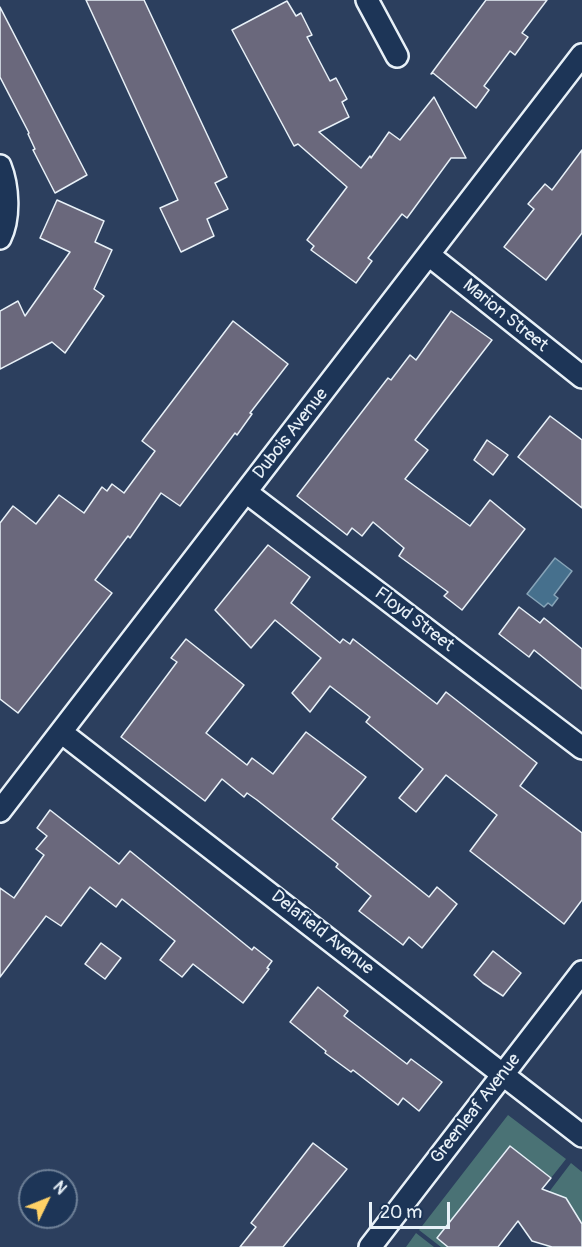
<!DOCTYPE html>
<html>
<head>
<meta charset="utf-8">
<style>
	body { margin:0 }
	#map { position:relative; width:582px; height:1247px; overflow:hidden; background:#2c3f5e; font-family:Pangolin,sans-serif }
	canvas { display:block }
	.north { position:absolute; left:18px; top:1169px; width:60px; height:60px; box-sizing:border-box; background:#1d3557; border:2px solid #6e8097; border-radius:50%; rotate:47deg; font-size:16px; font-weight:700; line-height:24px; text-align:center; color:#e8f1f8 }
	.north::after { content:''; display:block; margin:auto; width:21px; height:27px; background:#ffd166; clip-path:polygon(50% 0,100% 100%,50% 72%,0 100%) }
	.scale { position:absolute; left:369px; top:1202px; width:81px; height:27px; box-sizing:border-box; border:3px solid #e8f1f8; border-top:0; padding-left:8px; font-size:18px; line-height:21px; white-space:nowrap; color:#e8f1f8; -webkit-text-stroke:4px #1d3557; paint-order:stroke }
</style>
</head>
<body>
<div id="map">
<canvas width="582" height="1247"></canvas>
<div class="north">N</div>
<div class="scale">20 m</div>
</div>
<script>
const ctx = document.querySelector('canvas').getContext('2d');
ctx.lineJoin = 'round';
function fillPath(path, color) {
  ctx.fillStyle = color;
  ctx.fill(path, 'evenodd');
}
function stroke(path, color, width, dash) {
  ctx.strokeStyle = color;
  ctx.lineWidth = width;
  ctx.lineCap = dash ? 'butt' : 'round';
  ctx.setLineDash(dash || []);
  ctx.stroke(path);
}
function label(font, color, halo, rows, align = 'center') {
  ctx.font = font + ' Pangolin,sans-serif';
  ctx.lineWidth = 4.5;
  ctx.setLineDash([]);
  ctx.textBaseline = 'middle';
  ctx.strokeStyle = halo;
  ctx.fillStyle = color;
  for (const [text, x, y, turn = 0] of rows) {
    ctx.save();
    ctx.translate(x, y);
    ctx.rotate((+turn || 0) * Math.PI / 180);
    ctx.textAlign = isNaN(turn) ? turn : align;
    if (halo) ctx.strokeText(text, 0, 0);
    ctx.fillText(text, 0, 0);
    ctx.restore();
  }
}
const green = new Path2D(`
	M 508,1115 L 566,1159 L 551,1178 L 509,1146 L 437,1238 L 448,1247 L 441,1247 L 419,1230 Z
	M 571,1163 L 582,1172 L 582,1242 L 578,1247 L 546,1247 L 574,1211 L 566,1198 L 549,1192 Z
	M 416,1233 L 434,1247 L 406,1247 Z`);
const water = new Path2D(`
	M 555,558 L 572,571 L 554,595 L 558,598 L 552,606 L 548,603 L 544,607 L 527,594 Z`);
const building = new Path2D(`
	M 86,0 L 144,0 L 227,177 L 215,183 L 228,209 L 207,219 L 214,236 L 181,252 L 160,208 L 178,200 Z
	M 486,0 L 547,0 L 522,33 L 528,37 L 515,55 L 510,51 L 484,86 L 489,90 L 476,108 L 433,73 L 431,74 Z
	M 287,1 L 296,16 L 301,13 L 312,35 L 307,37 L 319,60 L 330,81 L 336,78 L 347,99 L 342,102 L 349,117 L 319,132 L 361,168 L 370,156 L 371,158 L 389,132 L 400,140 L 434,97 L 466,158 L 451,158 L 407,218 L 402,214 L 368,258 L 372,261 L 356,283 L 311,250 L 314,246 L 307,240 L 347,187 L 298,144 L 294,146 L 232,30 Z
	M 0,7 L 87,175 L 55,193 L 33,150 L 35,149 L 28,134 L 29,133 L 0,77 Z
	M 582,150 L 582,233 L 546,280 L 504,247 L 534,209 L 528,204 L 545,184 L 552,190 Z
	M 57,200 L 104,221 L 95,242 L 112,250 L 94,289 L 104,296 L 65,353 L 52,342 L 0,369 L 0,311 L 18,301 L 25,316 L 70,252 L 40,238 Z
	M 451,311 L 492,340 L 415,440 L 428,450 L 405,479 L 470,526 L 490,500 L 525,529 L 462,610 L 444,596 L 448,592 L 399,556 L 404,548 L 373,522 L 362,536 L 352,528 L 347,535 L 297,496 L 388,378 L 391,380 L 410,355 L 416,360 Z
	M 233,321 L 288,364 L 250,413 L 252,414 L 237,435 L 235,433 L 180,506 L 161,493 L 130,538 L 128,536 L 95,580 L 112,593 L 18,713 L 0,699 L 0,523 L 13,506 L 36,524 L 59,495 L 84,513 L 102,487 L 107,491 L 112,484 L 124,493 L 155,451 L 142,441 Z
	M 550,416 L 582,440 L 582,508 L 518,457 Z
	M 487,440 L 508,455 L 493,475 L 474,460 Z
	M 268,545 L 310,577 L 291,603 L 340,643 L 343,639 L 350,644 L 353,639 L 437,704 L 446,692 L 537,763 L 520,786 L 582,833 L 582,900 L 564,924 L 470,851 L 497,815 L 446,775 L 416,812 L 399,798 L 423,769 L 366,722 L 370,717 L 330,686 L 310,712 L 292,693 L 321,658 L 275,620 L 251,648 L 215,610 Z
	M 519,607 L 540,623 L 544,618 L 582,649 L 582,689 L 534,650 L 529,657 L 499,634 Z
	M 186,639 L 244,685 L 206,733 L 247,765 L 252,758 L 273,774 L 306,732 L 366,777 L 332,819 L 429,897 L 437,887 L 457,904 L 422,948 L 409,937 L 403,945 L 359,911 L 371,896 L 336,867 L 338,864 L 257,800 L 247,793 L 244,797 L 222,779 L 205,801 L 121,737 L 177,662 L 171,658 Z
	M 50,810 L 119,864 L 130,851 L 252,950 L 254,947 L 272,961 L 267,968 L 269,969 L 243,1003 L 193,964 L 182,977 L 160,960 L 175,941 L 122,899 L 116,907 L 90,887 L 61,926 L 46,916 L 0,977 L 0,888 L 14,898 L 44,855 L 36,849 L 47,836 L 37,828 Z
	M 101,943 L 121,958 L 105,979 L 85,964 Z
	M 493,951 L 521,973 L 503,996 L 483,983 L 474,975 Z
	M 318,987 L 348,1011 L 344,1016 L 407,1064 L 411,1059 L 442,1082 L 419,1111 L 403,1098 L 398,1105 L 353,1070 L 351,1072 L 325,1053 L 326,1051 L 290,1022 Z
	M 313,1143 L 347,1169 L 283,1247 L 240,1247 L 256,1227 L 251,1223 Z
	M 510,1146 L 551,1178 L 542,1189 L 566,1198 L 582,1224 L 582,1247 L 552,1247 L 532,1241 L 518,1221 L 498,1247 L 448,1247 L 437,1238 Z`);
const minor = new Path2D(`
	M 367,0 L 397,56
	M 0,166 C 8,186 10,218 0,238
	M 429,255 L 582,377
	M 246,492 L 582,748
	M 61,732 L 582,1136
	M 0,811 L 582,55
	M 370,1247 L 582,972`);
const streetNames = [
	["Marion Street",505,316,39],
	["Dubois Avenue",291,434,-52],
	["Floyd Street",414,620,37],
	["Delafield Avenue",322,933,38],
	["Greenleaf Avenue",476,1109,-52]
];
fillPath(green, '#4a7275');
fillPath(water, '#46708d');
stroke(water, '#87a4b8', 1.5);
fillPath(building, '#6a687c');
stroke(building, '#e8f1f8', 1.5);
stroke(minor, '#e8f1f8', 26);
stroke(minor, '#1d3557', 21);
label('18px', '#e8f1f8', '#1d3557', streetNames);
</script>
</body>
</html>
